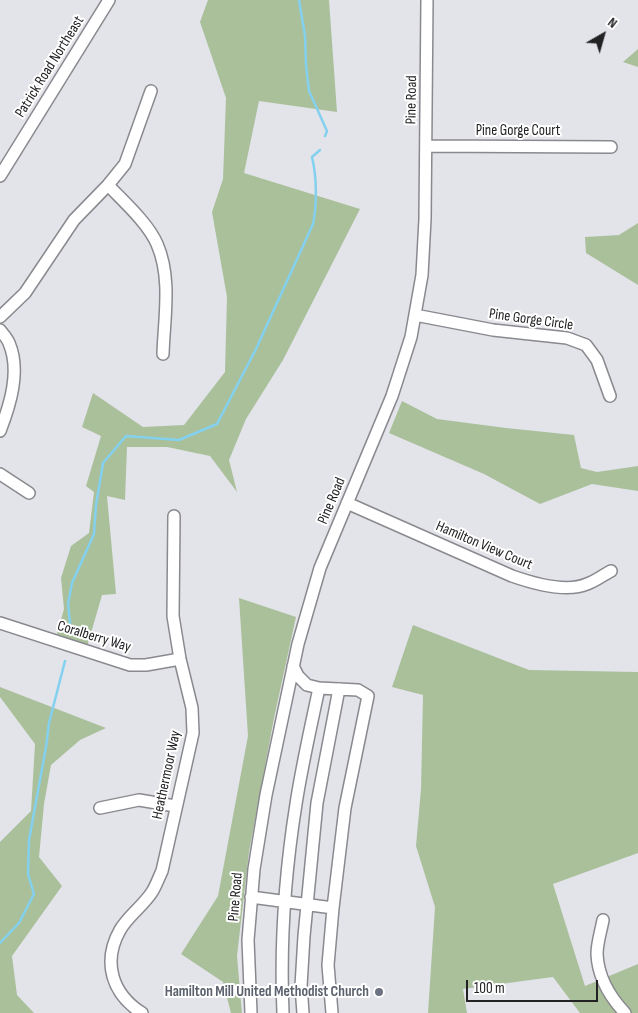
<!DOCTYPE html>
<html>
<head>
<meta charset="utf-8">
<style>
	body { margin:0 }
	#map { position:relative; width:638px; height:1013px; overflow:hidden; background:#e3e3ea; font-family:"Sofia Sans Condensed",sans-serif }
	canvas { display:block }
	.north { position:absolute; left:578px; top:10px; width:50px; height:50px; -webkit-text-stroke:4px #fff; paint-order:stroke; rotate:38deg; font-size:14px; font-weight:700; line-height:20px; text-align:center; color:#222225 }
	.north::after { content:''; display:block; margin:auto; width:18px; height:22px; background:#222225; clip-path:polygon(50% 0,100% 100%,50% 72%,0 100%) }
	.scale { position:absolute; left:466px; top:980px; width:132px; height:22px; box-sizing:border-box; border:2px solid #222225; border-top:0; padding-left:6px; font-size:15px; line-height:18px; white-space:nowrap; color:#222225; -webkit-text-stroke:4px #fff; paint-order:stroke }
</style>
</head>
<body>
<div id="map">
<canvas width="638" height="1013"></canvas>
<div class="north">N</div>
<div class="scale">100 m</div>
</div>
<script>
const ctx = document.querySelector('canvas').getContext('2d');
ctx.lineJoin = 'round';
function fillPath(path, color) {
  ctx.fillStyle = color;
  ctx.fill(path, 'evenodd');
}
function stroke(path, color, width, dash) {
  ctx.strokeStyle = color;
  ctx.lineWidth = width;
  ctx.lineCap = dash ? 'butt' : 'round';
  ctx.setLineDash(dash || []);
  ctx.stroke(path);
}
function label(font, color, halo, rows, align = 'center') {
  ctx.font = font + ' "Sofia Sans Condensed",sans-serif';
  ctx.lineWidth = 4;
  ctx.setLineDash([]);
  ctx.textBaseline = 'middle';
  ctx.strokeStyle = halo;
  ctx.fillStyle = color;
  for (const [text, x, y, turn = 0] of rows) {
    ctx.save();
    ctx.translate(x, y);
    ctx.rotate((+turn || 0) * Math.PI / 180);
    ctx.textAlign = isNaN(turn) ? turn : align;
    if (halo) ctx.strokeText(text, 0, 0);
    ctx.fillText(text, 0, 0);
    ctx.restore();
  }
}
const green = new Path2D(`
	M 208,0 L 329,0 L 337,112 L 259,101 L 244,173 L 360,209 L 283,360 L 246,419 L 229,460 L 237,492 L 210,456 L 167,447 L 127,447 L 125,500 L 107,496 L 116,594 L 102,595 L 87,647 L 57,634 L 64,609 L 61,578 L 71,546 L 89,533 L 94,492 L 86,486 L 101,436 L 82,427 L 93,393 L 143,427 L 184,425 L 225,372 L 227,297 L 212,212 L 223,179 L 226,98 L 200,22 Z
	M 638,49 L 638,67 L 623,62 Z
	M 638,223 L 638,285 L 586,253 L 585,237 L 619,235 Z
	M 402,401 L 437,419 L 506,428 L 574,435 L 581,468 L 597,472 L 638,466 L 638,491 L 592,484 L 540,504 L 484,474 L 389,433 Z
	M 239,598 L 296,617 L 274,718 L 249,852 L 237,956 L 242,1013 L 231,1013 L 223,982 L 181,954 L 218,896 L 248,736 Z
	M 413,625 L 529,670 L 638,672 L 638,853 L 553,884 L 585,986 L 638,964 L 638,1013 L 580,1013 L 553,977 L 463,989 L 467,1013 L 428,1013 L 435,907 L 416,846 L 421,789 L 423,695 L 392,687 Z
	M 0,687 L 106,728 L 80,740 L 51,765 L 44,804 L 39,857 L 62,886 L 12,956 L 17,995 L 34,1013 L 0,1013 L 0,842 L 31,811 L 35,744 L 0,697 Z`);
const stream = new Path2D(`
	M 299,0 L 305,36 L 306,65 L 309,91 L 327,131 L 325,136
	M 70,623 L 68,604 L 72,583 L 94,534 L 96,505 L 103,463 L 126,436 L 179,440 L 217,424 L 256,349 L 313,224 C 317,204 317,178 312,157 L 320,150
	M 0,943 L 19,923 L 34,894 L 28,874 L 29,840 L 46,747 L 49,723 L 65,661`);
const minor = new Path2D(`
	M 426,146 L 611,147
	M 0,176 L 109,0
	M 108,185 C 123,201 148,223 157,244 C 172,278 164,319 163,354
	M 415,315 L 493,330 L 567,338 L 586,345 L 597,360 L 610,396
	M 0,317 L 25,293 L 74,220 L 108,185 L 125,164 L 151,91
	M 0,330 C 3,334 7,338 9,343 C 21,371 10,405 0,431
	M 0,474 L 29,493
	M 347,503 L 512,576 C 532,583 566,593 587,584 C 596,581 603,575 611,571
	M 0,623 L 130,665 L 146,665 L 180,659
	M 100,808 L 139,800 L 175,806
	M 251,897 L 333,908 L 345,808 L 368,696 L 358,690 L 319,688 L 307,685 L 298,676 L 293,666
	M 603,920 C 601,931 597,943 597,954 C 598,977 610,997 625,1013
	M 142,1013 C 112,994 102,962 120,930 C 128,916 143,906 152,892 C 156,886 159,877 162,871 L 193,733 L 192,708 L 180,659 L 173,616 L 174,516
	M 251,1013 L 248,940 L 254,869 L 266,795 L 298,644 L 320,568 L 392,396 L 411,337 L 422,275 L 425,219 L 427,0
	M 283,1013 C 280,944 285,873 296,804 C 302,765 311,726 319,688
	M 303,1013 L 301,986 L 304,936 L 317,803 L 339,689
	M 332,1013 L 328,965 L 333,908`);
const markers = [
	[379,992,5,"#6b7280"]
];
const streetNames = [
	["Patrick Road Northeast",50,67,-58],
	["Pine Road",412,100,-89],
	["Pine Gorge Court",518,131],
	["Pine Gorge Circle",531,320,8],
	["Pine Road",332,501,-67],
	["Hamilton View Court",484,546,23],
	["Coralberry Way",94,637,17],
	["Heathermoor Way",167,775,-78],
	["Pine Road",236,897,-85]
];
const worshipNames = [
	["Hamilton Mill United Methodist Church",369,992]
];
fillPath(green, '#aac09b');
stroke(stream, '#83d1ef', 2.5);
stroke(minor, '#89898f', 14);
stroke(minor, '#fff', 11);
for (const [x, y, r, color] of markers) {
  const dot = new Path2D();
  dot.arc(x, y, r, 0, 2 * Math.PI);
  ctx.fillStyle = color;
  ctx.fill(dot);
  stroke(dot, '#fff', 2);
}
label('15px', '#222225', '#fff', streetNames);
label('bold 15px', '#5b616d', '#fff', worshipNames, 'right');
</script>
</body>
</html>
